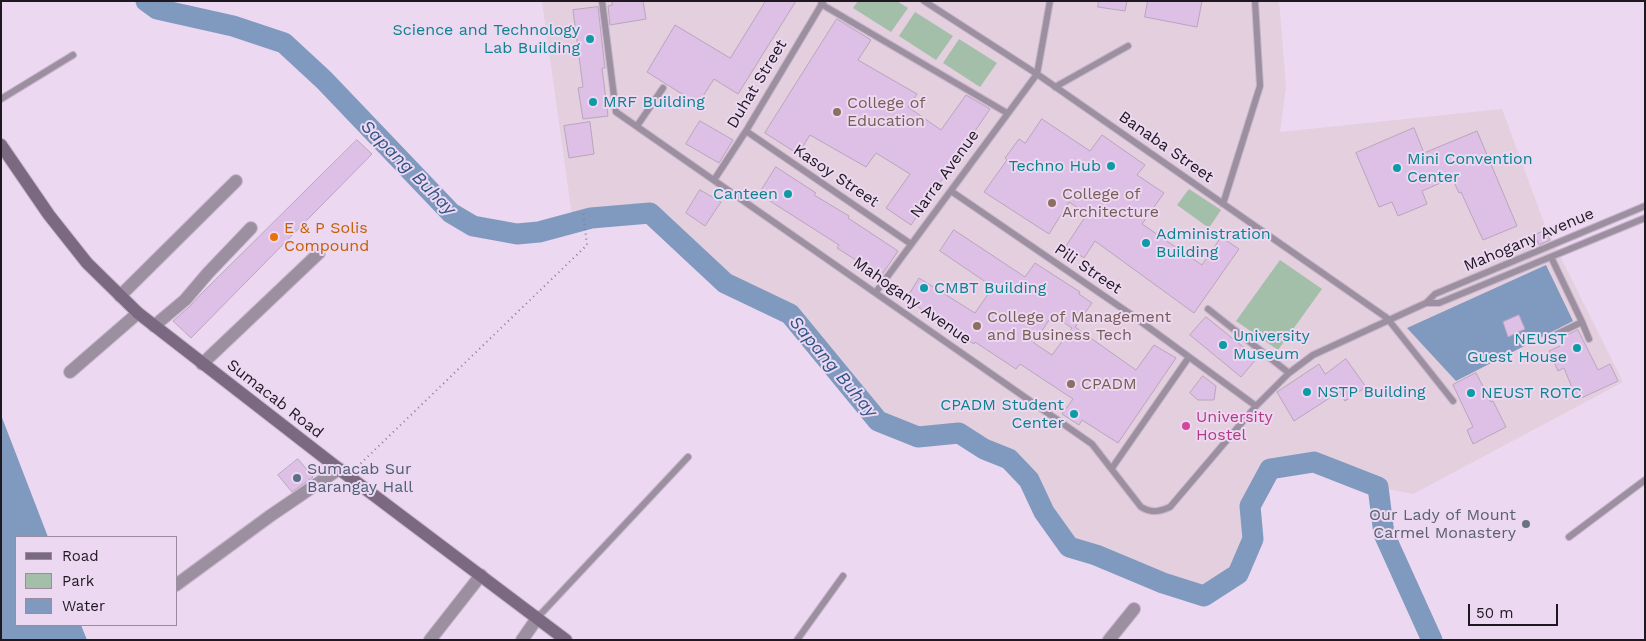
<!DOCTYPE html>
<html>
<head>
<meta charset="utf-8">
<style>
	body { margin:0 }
	#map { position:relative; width:1646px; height:641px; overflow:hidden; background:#ecd8f1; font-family:"Work Sans",sans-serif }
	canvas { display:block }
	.frame { position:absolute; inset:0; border:2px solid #1f1821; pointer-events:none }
	.legend { position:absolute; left:15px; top:536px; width:162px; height:90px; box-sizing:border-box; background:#ecd8f1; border:1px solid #9a8b9e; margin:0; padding:6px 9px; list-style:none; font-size:15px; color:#1f1821 }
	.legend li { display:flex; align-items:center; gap:10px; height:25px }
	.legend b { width:25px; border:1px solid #9a8b9e }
	.scale { position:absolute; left:1468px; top:604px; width:90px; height:22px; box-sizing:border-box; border:2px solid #1f1821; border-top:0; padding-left:6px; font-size:15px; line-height:18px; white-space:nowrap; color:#1f1821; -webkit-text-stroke:4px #ecd8f1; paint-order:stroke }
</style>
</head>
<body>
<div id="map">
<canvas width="1646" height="641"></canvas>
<div class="frame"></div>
<ul class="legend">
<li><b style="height:6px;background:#7b6981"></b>Road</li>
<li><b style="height:14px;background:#a3bfa9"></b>Park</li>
<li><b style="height:14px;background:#7f9abe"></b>Water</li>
</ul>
<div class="scale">50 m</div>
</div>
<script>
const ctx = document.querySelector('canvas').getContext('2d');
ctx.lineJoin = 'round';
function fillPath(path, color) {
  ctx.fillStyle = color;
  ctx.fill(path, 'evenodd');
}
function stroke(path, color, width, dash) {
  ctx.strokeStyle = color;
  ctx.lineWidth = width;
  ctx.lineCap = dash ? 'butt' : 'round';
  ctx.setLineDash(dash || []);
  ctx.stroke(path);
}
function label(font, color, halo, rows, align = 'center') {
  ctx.font = font + ' "Work Sans",sans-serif';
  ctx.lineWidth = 4;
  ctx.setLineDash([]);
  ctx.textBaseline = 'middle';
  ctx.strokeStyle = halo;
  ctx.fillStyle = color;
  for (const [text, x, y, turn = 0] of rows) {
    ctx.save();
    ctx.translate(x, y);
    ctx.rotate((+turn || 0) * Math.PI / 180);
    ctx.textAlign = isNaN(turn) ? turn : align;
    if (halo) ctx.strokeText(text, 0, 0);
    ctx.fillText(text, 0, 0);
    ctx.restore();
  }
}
const education = new Path2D(`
	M 542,1 L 1279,1 L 1286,87 L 1280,132 L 1502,109 L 1546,228 L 1623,382 L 1413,494 L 1378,487 L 1314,462 L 1270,469 L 1250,506 L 1253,539 L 1238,574 L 1204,596 L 1163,583 L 1096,555 L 1069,547 L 1044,512 L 1029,480 L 1009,459 L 984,449 L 959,433 L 918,437 L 878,421 L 790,314 L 725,283 L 650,213 L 591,218 L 573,223 Z`);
const green = new Path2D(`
	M 858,1 L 897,1 L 908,8 L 891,32 L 853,8 Z
	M 915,12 L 953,36 L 936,60 L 899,36 Z
	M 959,39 L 997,63 L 980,87 L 943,63 Z
	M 1189,189 L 1221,210 L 1209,228 L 1177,205 Z
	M 1280,260 L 1322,289 L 1278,350 L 1236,321 Z`);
const water = new Path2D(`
	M 1546,265 L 1573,321 L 1456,381 L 1407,328 Z
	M 1,415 L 48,537 L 16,537 L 16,625 L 81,625 L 87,640 L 1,640 Z`);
const river = new Path2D(`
	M 146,1 L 157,9 L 233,26 L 284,43 L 324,80 L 451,213 L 473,226 L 517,234 L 539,232 L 591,218 L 650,213 L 725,283 L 790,314 L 878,421 L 918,437 L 959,433 L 984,449 L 1009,459 L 1029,480 L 1044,512 L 1069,547 L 1096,555 L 1163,583 L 1204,596 L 1238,574 L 1253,539 L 1250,506 L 1270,469 L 1314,462 L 1378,487 L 1384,534 L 1432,640`);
const building = new Path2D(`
	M 612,1 L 643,1 L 646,19 L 610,25 L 608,6 L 612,5 Z
	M 766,1 L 796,1 L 738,94 L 714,79 L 698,104 L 647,72 L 675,25 L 730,58 Z
	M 1099,1 L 1127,1 L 1125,11 L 1098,7 Z
	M 1148,1 L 1202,1 L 1197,27 L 1145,17 Z
	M 598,7 L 605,68 L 602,68 L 608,116 L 583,119 L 578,88 L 583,87 L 573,10 Z
	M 837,19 L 871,40 L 858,60 L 917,94 L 908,107 L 941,130 L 966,95 L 990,109 L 911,225 L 886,208 L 910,174 L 876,153 L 866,167 L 810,135 L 798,154 L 765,133 Z
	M 1042,119 L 1090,151 L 1102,135 L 1145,165 L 1137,175 L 1164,193 L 1142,224 L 1202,265 L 1221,237 L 1239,249 L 1194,313 L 1095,241 L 1084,258 L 1066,246 L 1087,214 L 1069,202 L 1049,234 L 984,192 L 1007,160 L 1005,158 L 1019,139 L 1025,143 Z
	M 700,121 L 733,140 L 719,163 L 686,144 Z
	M 590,122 L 594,154 L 569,158 L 564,126 Z
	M 1414,128 L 1424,153 L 1477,131 L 1517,226 L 1483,240 L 1461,192 L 1459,193 L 1452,178 L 1422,191 L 1427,204 L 1398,216 L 1392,202 L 1379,207 L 1356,153 Z
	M 357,140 L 372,154 L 191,338 L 173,321 L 190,306 L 202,293 Z
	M 776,167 L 816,193 L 814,195 L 849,216 L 848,218 L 898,251 L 881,276 L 837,248 L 839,245 L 759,194 Z
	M 700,190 L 721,202 L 705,226 L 686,213 Z
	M 954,230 L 1025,277 L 1035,263 L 1080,292 L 1079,294 L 1092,303 L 1075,327 L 1136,370 L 1154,345 L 1176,358 L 1118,443 L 1082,420 L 1079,425 L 1062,414 L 1073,399 L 1020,364 L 1016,369 L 975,342 L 974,344 L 906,299 L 919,278 L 975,313 L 993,287 L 940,251 ZM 1053,315 L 1072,328 L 1052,355 L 1034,343 Z
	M 1546,230 L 1550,240 L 1539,245 L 1535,235 Z
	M 1519,315 L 1525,329 L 1508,337 L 1503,322 Z
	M 1206,317 L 1257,358 L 1241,377 L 1190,335 Z
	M 1578,330 L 1598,370 L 1610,364 L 1618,381 L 1577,400 L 1564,368 L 1558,371 L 1549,351 L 1564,344 L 1562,338 Z
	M 1346,359 L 1366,387 L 1345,401 L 1339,392 L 1294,421 L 1277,392 L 1319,364 L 1325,374 Z
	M 1476,373 L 1491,402 L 1493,401 L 1506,427 L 1473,444 L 1467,430 L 1473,427 L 1453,385 Z
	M 1203,376 L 1216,386 L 1214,400 L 1198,400 L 1190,393 Z
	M 298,459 L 313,477 L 292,492 L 278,475 Z`);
const path = new Path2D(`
	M 357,467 L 587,245 L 583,212`);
const service = new Path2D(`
	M 602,1 L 616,112 L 1092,444 L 1141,507 C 1151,513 1159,512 1170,507 L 1256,406 L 1289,373 L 1313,355 L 1426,303 L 1435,294 L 1645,206
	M 924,1 L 1037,74 L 1387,318 L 1453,401
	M 821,4 L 1007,113
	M 1055,87 L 1128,46
	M 1,99 L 73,55
	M 637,126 L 663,88
	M 746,131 L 911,244
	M 714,180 L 746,131 L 823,2
	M 951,191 L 1129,313 L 1256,406
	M 1223,204 L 1260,86 L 1255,1
	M 1551,257 L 1582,322 L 1557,334
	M 876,292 L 1037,74 L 1050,1
	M 1426,303 L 1439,303 L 1645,218
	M 1208,309 L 1289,373
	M 1582,322 L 1589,339
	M 1112,468 L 1189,357
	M 1569,537 L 1645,480
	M 538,617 L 688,457
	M 797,640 L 843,576`);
const minor = new Path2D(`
	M 120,296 L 236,181
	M 154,326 L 185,300 L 208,273 L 251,228
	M 202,364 L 319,253
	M 70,372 L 138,313
	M 176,585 L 270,516 L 339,469
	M 430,640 L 481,575
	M 522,640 L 538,617
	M 1109,640 L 1134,609`);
const secondary = new Path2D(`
	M 1,145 L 49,215 L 87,263 L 138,313 L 339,469 L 566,640`);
const markers = [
	[590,39,5,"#0f9aa8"],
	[593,102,5,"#0f9aa8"],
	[837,112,5,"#8d6e63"],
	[1111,166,5,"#0f9aa8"],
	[1397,168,5,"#0f9aa8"],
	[788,194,5,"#0f9aa8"],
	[1052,203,5,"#8d6e63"],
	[274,237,5,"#e8710a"],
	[1146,243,5,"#0f9aa8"],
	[924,288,5,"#0f9aa8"],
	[977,326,5,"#8d6e63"],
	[1223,345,5,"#0f9aa8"],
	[1577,348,5,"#0f9aa8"],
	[1071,384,5,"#8d6e63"],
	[1307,392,5,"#0f9aa8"],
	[1471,393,5,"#0f9aa8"],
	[1074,414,5,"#0f9aa8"],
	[1186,426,5,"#d1479c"],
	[297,478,5,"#5c6f8a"],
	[1526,524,5,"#6b7280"]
];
const cultureNames = [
	["Science and Technology",580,30,"right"],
	["Lab Building",580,48,"right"],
	["MRF Building",603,102],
	["Mini Convention",1407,159],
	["Center",1407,177],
	["Techno Hub",1101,166,"right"],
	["Canteen",778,194,"right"],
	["Administration",1156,234],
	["Building",1156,252],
	["CMBT Building",934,288],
	["University",1233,336],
	["Museum",1233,354],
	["NEUST",1567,339,"right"],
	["Guest House",1567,357,"right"],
	["NSTP Building",1317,392],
	["NEUST ROTC",1481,393],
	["CPADM Student",1064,405,"right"],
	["Center",1064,423,"right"]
];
const streetNames = [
	["Duhat Street",757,84,-59],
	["Banaba Street",1166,147,35],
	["Narra Avenue",945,174,-54],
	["Kasoy Street",836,176,34],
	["Mahogany Avenue",1529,240,-23],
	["Pili Street",1088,269,34],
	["Mahogany Avenue",912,301,35],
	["Sumacab Road",275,399,38]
];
const educationNames = [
	["College of",847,103],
	["Education",847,121],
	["College of",1062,194],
	["Architecture",1062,212],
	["College of Management",987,317],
	["and Business Tech",987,335],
	["CPADM",1081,384]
];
const foodNames = [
	["E & P Solis",284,228],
	["Compound",284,246]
];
const hotelNames = [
	["University",1196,417],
	["Hostel",1196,435]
];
const serviceNames = [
	["Sumacab Sur",307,469],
	["Barangay Hall",307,487]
];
const worshipNames = [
	["Our Lady of Mount",1516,515],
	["Carmel Monastery",1516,533]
];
const waterNames = [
	["Sapang Buhay",408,168,45],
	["Sapang Buhay",833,367,50]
];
fillPath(education, '#e3cfdd');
fillPath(green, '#a3bfa9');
fillPath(water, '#7f9abe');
stroke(river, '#7f9abe', 21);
fillPath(building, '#debfe5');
stroke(building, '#b9a6be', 1);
stroke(service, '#c7b5cc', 8);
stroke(minor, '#c7b5cc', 14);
stroke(secondary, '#c7b5cc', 14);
stroke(path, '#8b7d8e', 2, [1, 4]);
stroke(service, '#9c90a0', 6);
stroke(minor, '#9c90a0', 12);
stroke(secondary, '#7b6981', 12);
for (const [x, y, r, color] of markers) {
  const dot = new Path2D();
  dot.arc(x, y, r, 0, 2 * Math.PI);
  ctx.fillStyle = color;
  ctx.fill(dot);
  stroke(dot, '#ecd8f1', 2);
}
label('16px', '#0d838f', '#ecd8f1', cultureNames, 'left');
label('16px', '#1f1821', '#ecd8f1', streetNames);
label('16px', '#785e54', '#ecd8f1', educationNames, 'left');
label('16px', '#c56008', '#ecd8f1', foodNames, 'left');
label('16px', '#b23c85', '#ecd8f1', hotelNames, 'left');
label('16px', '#4e5e75', '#ecd8f1', serviceNames, 'left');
label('16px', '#5b616d', '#ecd8f1', worshipNames, 'right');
label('italic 18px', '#2f5485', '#ecd8f1', waterNames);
</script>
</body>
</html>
